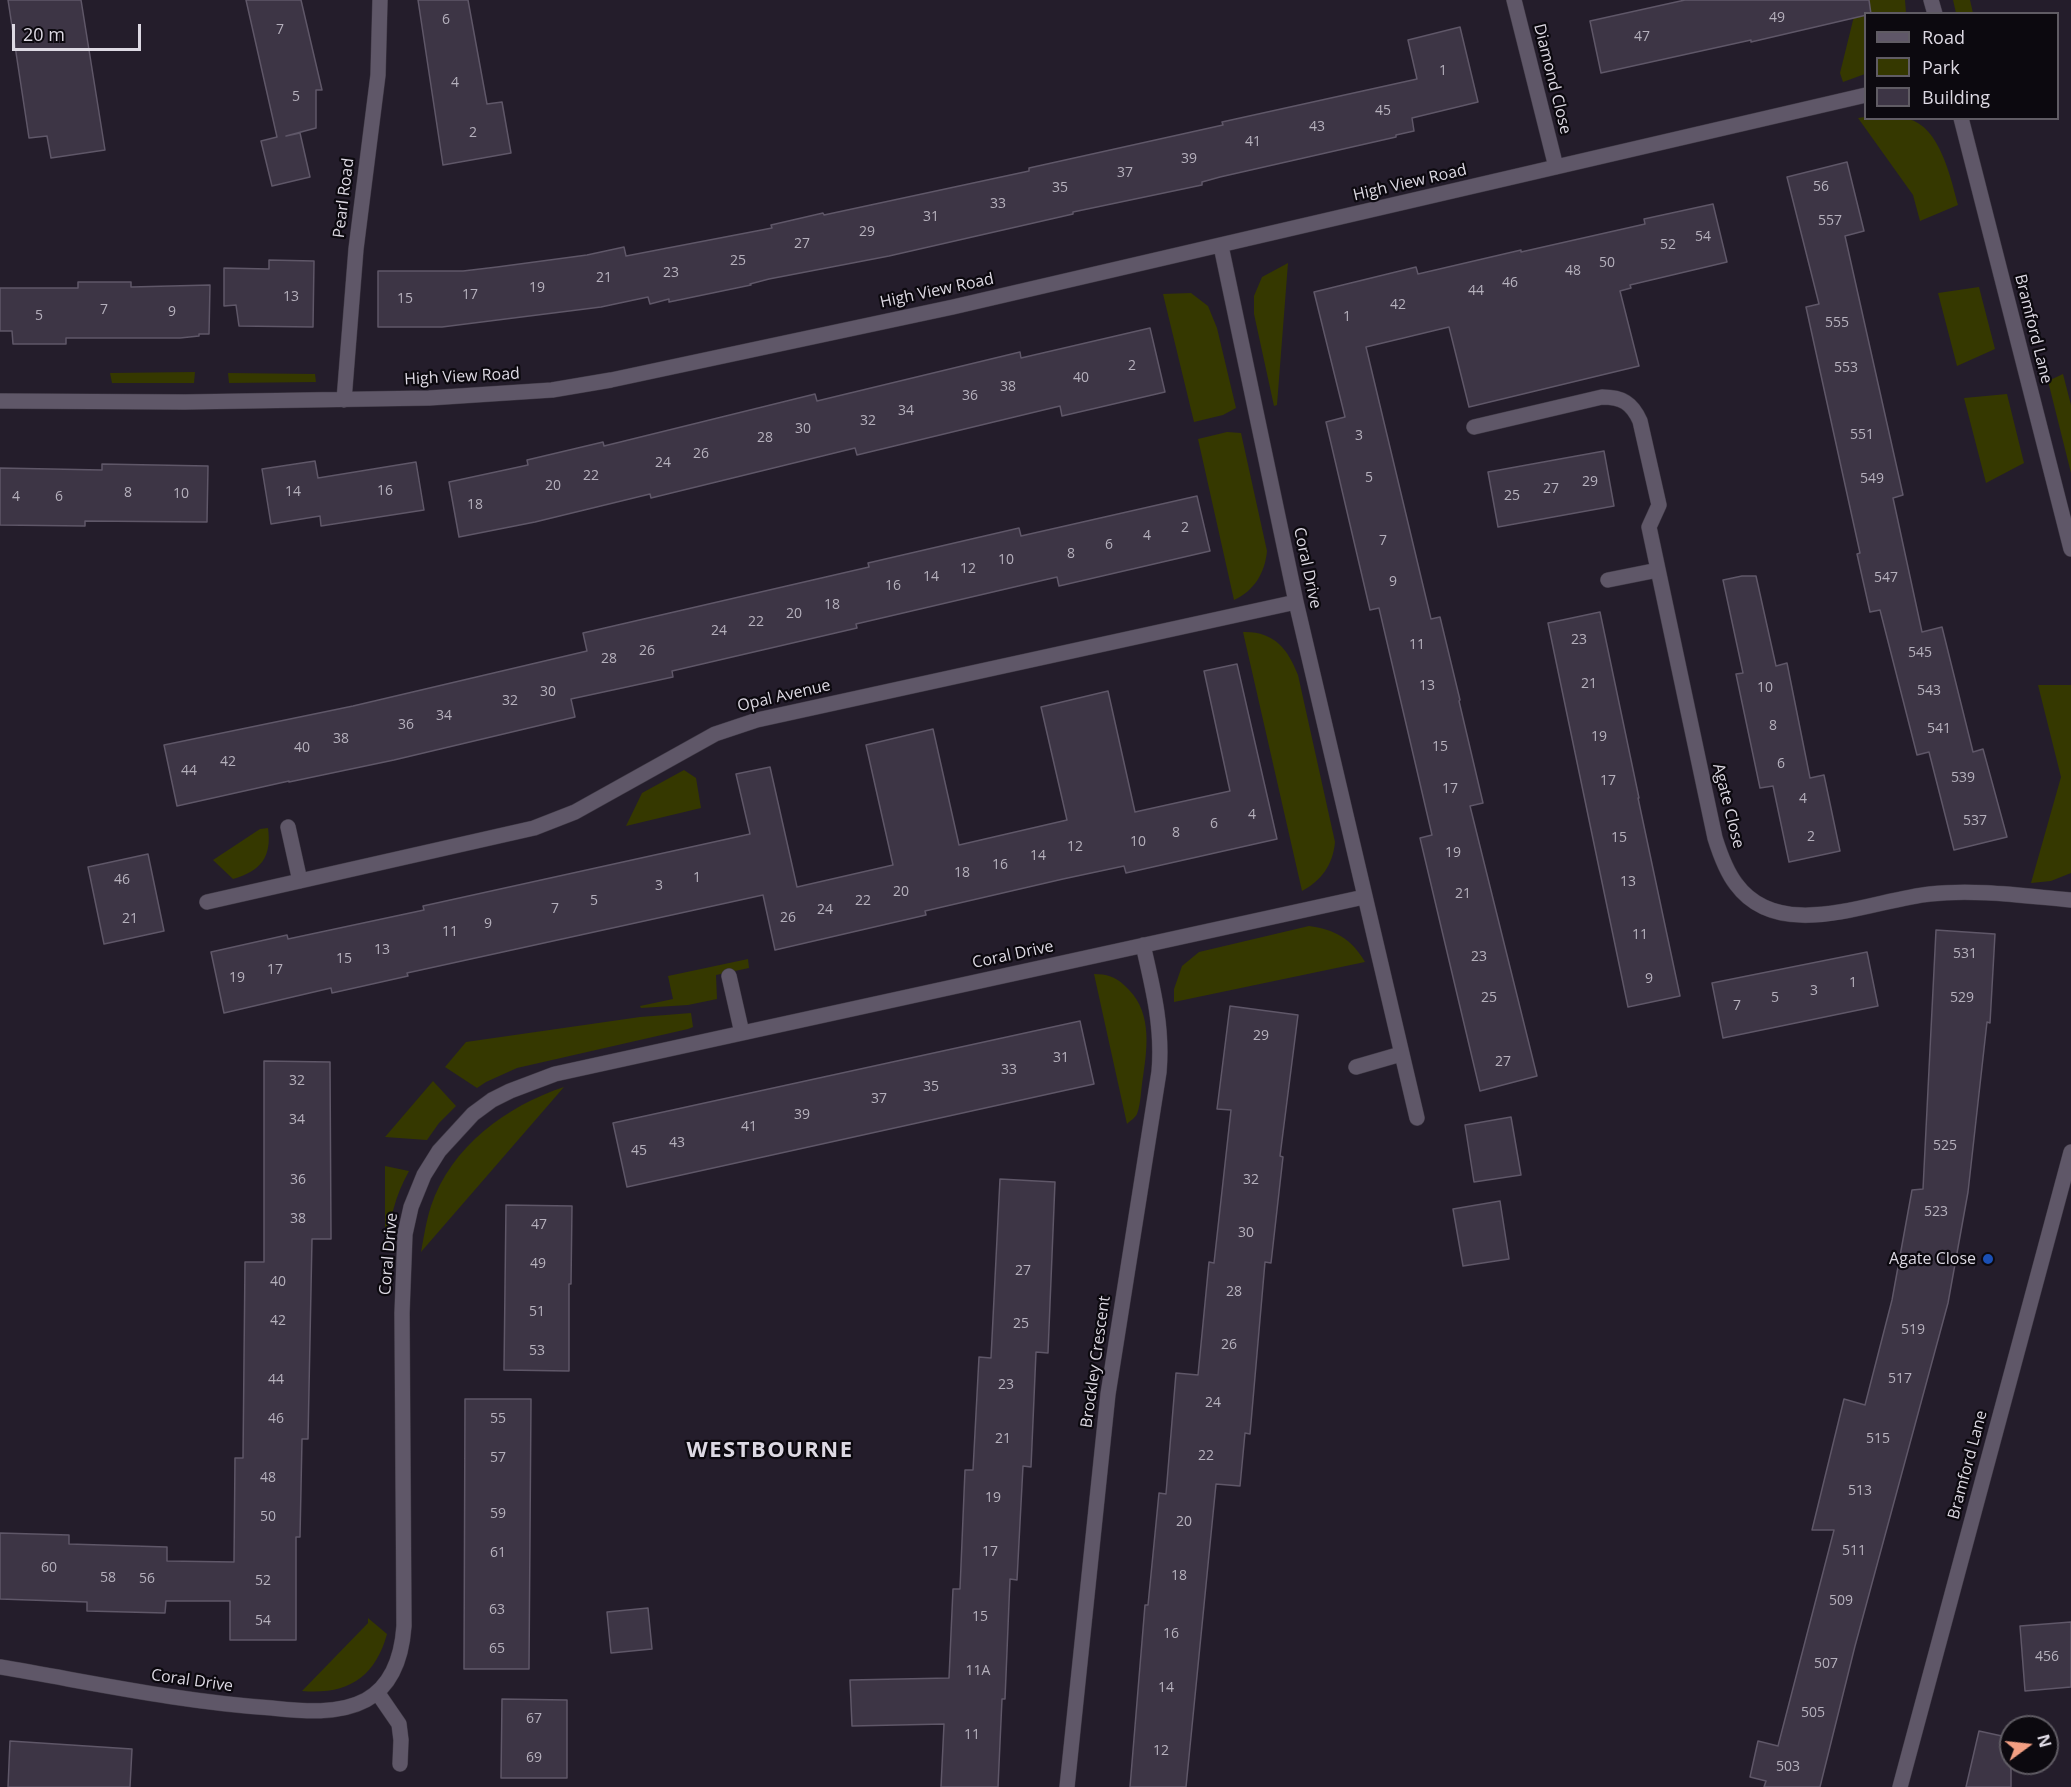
<!DOCTYPE html>
<html>
<head>
<meta charset="utf-8">
<style>
	body { margin:0 }
	#map { position:relative; width:2071px; height:1787px; overflow:hidden; background:#241d2b; font-family:"Open Sans",sans-serif }
	canvas { display:block }
	.legend { position:absolute; left:1864px; top:12px; width:195px; height:108px; box-sizing:border-box; background:#0c090f; border:2px solid #605c64; margin:0; padding:8px 10px; list-style:none; font-size:18px; color:#ddd9e3 }
	.legend li { display:flex; align-items:center; gap:12px; height:30px }
	.legend b { width:30px; border:2px solid #605c64 }
	.north { position:absolute; left:1999px; top:1715px; width:60px; height:60px; box-sizing:border-box; background:#0c090f; border:2px solid #605c64; border-radius:50%; rotate:75deg; font-size:16px; font-weight:700; line-height:24px; text-align:center; color:#ddd9e3 }
	.north::after { content:''; display:block; margin:auto; width:21px; height:27px; background:#f39f83; clip-path:polygon(50% 0,100% 100%,50% 72%,0 100%) }
	.scale { position:absolute; left:12px; top:24px; width:129px; height:27px; box-sizing:border-box; border:3px solid #ddd9e3; border-top:0; padding-left:8px; font-size:18px; line-height:21px; white-space:nowrap; color:#ddd9e3; -webkit-text-stroke:4px #0c090f; paint-order:stroke }
</style>
</head>
<body>
<div id="map">
<canvas width="2071" height="1787"></canvas>
<ul class="legend">
<li><b style="height:8px;background:#5f5768"></b>Road</li>
<li><b style="height:16px;background:#353800"></b>Park</li>
<li><b style="height:16px;background:#3d3545"></b>Building</li>
</ul>
<div class="north">N</div>
<div class="scale">20 m</div>
</div>
<script>
const ctx = document.querySelector('canvas').getContext('2d');
ctx.lineJoin = 'round';
function fillPath(path, color) {
  ctx.fillStyle = color;
  ctx.fill(path, 'evenodd');
}
function stroke(path, color, width, dash) {
  ctx.strokeStyle = color;
  ctx.lineWidth = width;
  ctx.lineCap = dash ? 'butt' : 'round';
  ctx.setLineDash(dash || []);
  ctx.stroke(path);
}
function label(font, color, halo, rows, align = 'center') {
  ctx.font = font + ' "Open Sans",sans-serif';
  ctx.lineWidth = 4.5;
  ctx.setLineDash([]);
  ctx.textBaseline = 'middle';
  ctx.strokeStyle = halo;
  ctx.fillStyle = color;
  for (const [text, x, y, turn = 0] of rows) {
    ctx.save();
    ctx.translate(x, y);
    ctx.rotate((+turn || 0) * Math.PI / 180);
    ctx.textAlign = isNaN(turn) ? turn : align;
    if (halo) ctx.strokeText(text, 0, 0);
    ctx.fillText(text, 0, 0);
    ctx.restore();
  }
}
const green = new Path2D(`
	M 1858,0 L 1905,0 L 1906,13 L 1866,14 L 1865,74 L 1843,82 L 1840,73 Z
	M 1953,0 L 1970,0 L 1973,13 L 1956,13 Z
	M 1865,117 L 1866,118 C 1879,118 1895,116 1908,119 C 1940,126 1951,179 1958,205 L 1920,221 L 1913,195 L 1858,118 Z
	M 1288,263 L 1277,405 L 1274,406 L 1254,314 L 1254,296 L 1262,277 Z
	M 1979,287 L 1995,349 L 1957,366 L 1938,293 Z
	M 1191,293 L 1208,306 L 1217,328 L 1236,408 L 1223,415 L 1194,422 L 1163,294 Z
	M 195,372 L 194,383 L 112,383 L 110,373 Z
	M 228,373 L 315,374 L 316,382 L 229,383 Z
	M 2063,374 L 2071,405 L 2071,473 L 2048,381 Z
	M 2007,394 L 2024,463 L 1986,483 L 1964,398 Z
	M 1227,432 L 1241,433 L 1267,551 C 1265,573 1254,591 1234,600 L 1198,439 Z
	M 1243,632 C 1274,631 1288,649 1298,675 L 1335,842 C 1333,865 1321,881 1302,891 Z
	M 2038,685 L 2071,685 L 2071,873 L 2051,881 L 2031,883 L 2061,777 Z
	M 684,770 L 696,778 L 701,808 L 626,826 L 642,793 Z
	M 268,828 C 272,857 261,871 233,879 L 213,860 L 260,829 Z
	M 1309,926 C 1334,929 1352,939 1365,962 L 1174,1002 L 1174,989 L 1182,966 L 1199,952 Z
	M 748,959 L 749,968 L 716,975 L 717,999 L 688,1005 L 641,1008 L 640,1006 L 673,999 L 668,976 Z
	M 1094,974 C 1106,974 1116,977 1124,985 C 1152,1009 1148,1044 1143,1077 C 1141,1088 1141,1104 1137,1114 C 1135,1118 1130,1121 1127,1124 Z
	M 691,1013 L 693,1027 L 688,1029 L 517,1068 L 486,1082 L 477,1088 L 445,1067 L 466,1042 L 640,1017 Z
	M 433,1081 L 456,1106 L 439,1123 L 427,1140 L 385,1137 Z
	M 564,1087 L 421,1252 C 424,1237 426,1221 431,1206 C 451,1147 506,1106 564,1087 Z
	M 385,1166 L 409,1171 C 395,1196 389,1221 387,1249 L 385,1249 Z
	M 368,1618 L 387,1634 C 375,1678 347,1695 302,1691 L 368,1623 Z`);
const building = new Path2D(`
	M 8,0 L 81,0 L 105,150 L 51,158 L 47,136 L 29,138 Z
	M 246,0 L 301,0 L 322,90 L 316,90 L 316,128 L 286,136 L 300,133 L 310,177 L 272,186 L 261,141 L 277,137 Z
	M 418,0 L 468,0 L 487,104 L 502,102 L 511,153 L 443,165 Z
	M 1685,0 L 1869,0 L 1871,14 L 1751,42 L 1751,40 L 1601,73 L 1590,21 Z
	M 1460,27 L 1478,102 L 1412,118 L 1414,131 L 1396,135 L 1396,137 L 1220,177 L 1202,182 L 1202,185 L 1073,212 L 1073,214 L 889,256 L 769,279 L 750,284 L 751,285 L 669,302 L 669,299 L 650,304 L 648,297 L 601,307 L 442,327 L 378,327 L 378,271 L 463,271 L 497,267 L 587,255 L 624,247 L 626,256 L 772,228 L 771,225 L 823,213 L 824,215 L 1029,171 L 1029,168 L 1223,125 L 1222,122 L 1417,79 L 1408,40 Z
	M 1847,162 L 1864,231 L 1845,236 L 1903,495 L 1893,498 L 1922,632 L 1942,627 L 1973,752 L 1983,749 L 2007,837 L 1954,850 L 1929,752 L 1917,755 L 1880,610 L 1870,612 L 1857,554 L 1860,553 L 1806,307 L 1819,304 L 1787,177 Z
	M 1713,204 L 1727,262 L 1630,285 L 1631,288 L 1620,291 L 1639,366 L 1469,407 L 1449,327 L 1366,347 L 1431,619 L 1440,617 L 1460,700 L 1459,701 L 1483,803 L 1470,806 L 1537,1076 L 1480,1091 L 1420,838 L 1432,835 L 1379,608 L 1370,610 L 1326,422 L 1345,417 L 1314,292 L 1416,267 L 1418,274 L 1521,250 L 1521,252 L 1645,224 L 1644,219 Z
	M 269,260 L 314,261 L 313,327 L 239,326 L 236,305 L 224,306 L 224,268 L 269,269 Z
	M 78,282 L 131,282 L 131,287 L 210,285 L 209,334 L 199,334 L 199,336 L 180,338 L 66,338 L 66,344 L 13,344 L 12,331 L 0,331 L 0,288 L 78,288 Z
	M 1150,328 L 1165,392 L 1062,416 L 1060,406 L 857,455 L 855,448 L 651,498 L 650,494 L 535,522 L 459,537 L 449,482 L 528,465 L 527,460 L 603,442 L 604,446 L 815,394 L 817,401 L 1020,352 L 1021,358 Z
	M 1604,451 L 1614,506 L 1498,527 L 1488,472 Z
	M 315,461 L 318,478 L 416,462 L 424,510 L 321,526 L 320,516 L 271,524 L 262,469 Z
	M 102,464 L 208,466 L 207,522 L 85,521 L 85,526 L 0,525 L 0,468 L 102,470 Z
	M 1197,496 L 1210,551 L 1059,586 L 1057,577 L 856,624 L 857,628 L 672,671 L 673,677 L 571,699 L 575,717 L 394,760 L 289,782 L 289,781 L 177,806 L 164,745 L 353,706 L 587,651 L 583,633 L 869,567 L 868,563 L 1019,528 L 1021,536 Z
	M 1742,576 L 1756,576 L 1776,666 L 1787,663 L 1810,778 L 1824,775 L 1840,851 L 1789,862 L 1773,786 L 1760,788 L 1736,674 L 1743,673 L 1723,580 Z
	M 1600,612 L 1639,798 L 1638,798 L 1680,996 L 1628,1007 L 1548,623 Z
	M 1237,664 L 1277,839 L 1126,873 L 1124,866 L 1063,879 L 925,911 L 926,915 L 775,950 L 763,895 L 407,973 L 408,976 L 332,993 L 331,988 L 224,1013 L 211,952 L 287,935 L 288,939 L 424,910 L 423,906 L 750,834 L 736,774 L 770,767 L 797,887 L 893,865 L 866,745 L 933,729 L 959,845 L 1067,820 L 1041,707 L 1108,691 L 1135,812 L 1230,791 L 1204,671 Z
	M 148,854 L 164,931 L 104,944 L 88,867 Z
	M 1936,930 L 1995,934 L 1990,1023 L 1987,1022 L 1968,1192 L 1948,1303 L 1855,1646 L 1820,1787 L 1764,1787 L 1766,1781 L 1750,1777 L 1758,1741 L 1778,1746 L 1834,1530 L 1812,1530 L 1844,1399 L 1865,1405 L 1892,1300 L 1912,1190 L 1923,1189 Z
	M 1867,952 L 1878,1006 L 1723,1038 L 1712,983 Z
	M 1230,1006 L 1298,1015 L 1280,1156 L 1283,1157 L 1271,1263 L 1265,1262 L 1250,1434 L 1245,1433 L 1240,1486 L 1216,1484 L 1186,1787 L 1130,1787 L 1145,1605 L 1148,1605 L 1159,1493 L 1166,1494 L 1176,1373 L 1198,1375 L 1209,1262 L 1214,1263 L 1231,1110 L 1217,1109 Z
	M 1080,1021 L 1094,1084 L 627,1187 L 613,1123 Z
	M 264,1061 L 330,1062 L 331,1239 L 312,1239 L 308,1439 L 302,1439 L 300,1537 L 296,1537 L 296,1640 L 230,1640 L 230,1601 L 166,1601 L 165,1613 L 87,1611 L 87,1602 L 0,1599 L 0,1533 L 69,1535 L 69,1544 L 167,1547 L 167,1561 L 234,1562 L 235,1458 L 243,1458 L 245,1262 L 264,1262 Z
	M 1511,1117 L 1521,1175 L 1474,1182 L 1465,1125 Z
	M 1000,1179 L 1055,1182 L 1048,1353 L 1036,1352 L 1031,1467 L 1023,1466 L 1017,1580 L 1010,1579 L 1005,1699 L 1002,1699 L 998,1787 L 941,1787 L 944,1724 L 852,1726 L 850,1680 L 949,1678 L 953,1589 L 960,1589 L 965,1470 L 973,1470 L 979,1357 L 991,1358 Z
	M 1500,1201 L 1509,1259 L 1463,1266 L 1453,1209 Z
	M 506,1205 L 572,1206 L 571,1284 L 569,1284 L 569,1371 L 504,1370 Z
	M 465,1399 L 531,1399 L 529,1669 L 464,1669 Z
	M 648,1608 L 652,1649 L 611,1653 L 607,1612 Z
	M 2071,1622 L 2071,1687 L 2025,1691 L 2020,1626 Z
	M 502,1699 L 567,1700 L 567,1778 L 501,1778 Z
	M 1979,1731 L 2011,1738 L 2011,1787 L 1966,1787 Z
	M 10,1741 L 132,1749 L 130,1787 L 8,1787 Z`);
const minor = new Path2D(`
	M 1514,0 L 1556,167
	M 1931,0 L 1935,14
	M 1961,118 L 2071,549
	M 1221,246 L 1296,602 L 1417,1118
	M 344,400 L 356,249 L 378,75 L 380,0
	M 0,401 L 185,402 L 429,398 L 552,390 L 611,380 L 953,307 L 1866,95
	M 1474,427 L 1602,397 C 1622,397 1632,403 1640,421 L 1659,505 L 1649,527 L 1715,838 C 1720,854 1726,871 1736,884 C 1780,944 1871,900 1930,894 C 1976,889 2024,896 2071,900
	M 1608,580 L 1658,570
	M 288,827 L 300,881
	M 207,902 L 534,828 L 575,812 L 715,734 L 757,720 L 1296,602
	M 729,976 L 742,1033
	M 1356,1067 L 1401,1054
	M 0,1667 C 90,1682 180,1702 272,1708 C 302,1711 338,1715 366,1700 C 393,1685 402,1654 404,1626 L 402,1313 L 405,1234 L 411,1207 L 424,1175 L 439,1151 L 473,1114 L 492,1100 L 510,1091 L 555,1074 L 1364,897
	M 377,1692 L 399,1724 L 401,1740 L 400,1764
	M 1067,1787 L 1108,1394 L 1159,1072 C 1163,1028 1153,988 1143,945
	M 1900,1787 L 2071,1152`);
const markers = [
	[1988,1259,6,"#1a4fb4"]
];
const numberNames = [
	["49",1777,18],
	["6",446,20],
	["7",280,30],
	["47",1642,37],
	["1",1443,71],
	["4",455,83],
	["5",296,97],
	["45",1383,111],
	["43",1317,127],
	["2",473,133],
	["41",1253,142],
	["39",1189,159],
	["37",1125,173],
	["56",1821,187],
	["35",1060,188],
	["33",998,204],
	["31",931,217],
	["557",1830,221],
	["29",867,232],
	["54",1703,237],
	["27",802,244],
	["52",1668,245],
	["25",738,261],
	["50",1607,263],
	["48",1573,271],
	["23",671,273],
	["21",604,278],
	["46",1510,283],
	["19",537,288],
	["44",1476,291],
	["17",470,295],
	["13",291,297],
	["15",405,299],
	["42",1398,305],
	["7",104,310],
	["9",172,312],
	["5",39,316],
	["1",1347,317],
	["555",1837,323],
	["2",1132,366],
	["553",1846,368],
	["40",1081,378],
	["38",1008,387],
	["36",970,396],
	["34",906,411],
	["32",868,421],
	["30",803,429],
	["551",1862,435],
	["3",1359,436],
	["28",765,438],
	["26",701,454],
	["24",663,463],
	["22",591,476],
	["5",1369,478],
	["549",1872,479],
	["29",1590,482],
	["20",553,486],
	["27",1551,489],
	["16",385,491],
	["14",293,492],
	["8",128,493],
	["10",181,494],
	["25",1512,496],
	["4",16,497],
	["6",59,497],
	["18",475,505],
	["2",1185,528],
	["4",1147,536],
	["7",1383,541],
	["6",1109,545],
	["8",1071,554],
	["10",1006,560],
	["12",968,569],
	["14",931,577],
	["547",1886,578],
	["9",1393,582],
	["16",893,586],
	["18",832,605],
	["20",794,614],
	["22",756,622],
	["24",719,631],
	["23",1579,640],
	["11",1417,645],
	["26",647,651],
	["545",1920,653],
	["28",609,659],
	["21",1589,684],
	["13",1427,686],
	["10",1765,688],
	["543",1929,691],
	["30",548,692],
	["32",510,701],
	["34",444,716],
	["36",406,725],
	["8",1773,726],
	["541",1939,729],
	["19",1599,737],
	["38",341,739],
	["15",1440,747],
	["40",302,748],
	["42",228,762],
	["6",1781,764],
	["44",189,771],
	["539",1963,778],
	["17",1608,781],
	["17",1450,789],
	["4",1803,799],
	["4",1252,815],
	["537",1975,821],
	["6",1214,824],
	["8",1176,833],
	["2",1811,837],
	["15",1619,838],
	["10",1138,842],
	["12",1075,847],
	["19",1453,853],
	["14",1038,856],
	["16",1000,865],
	["18",962,873],
	["1",697,878],
	["46",122,880],
	["13",1628,882],
	["3",659,886],
	["20",901,892],
	["21",1463,894],
	["5",594,901],
	["22",863,901],
	["7",555,909],
	["24",825,910],
	["26",788,918],
	["21",130,919],
	["9",488,924],
	["11",450,932],
	["11",1640,935],
	["13",382,950],
	["531",1965,954],
	["23",1479,957],
	["15",344,959],
	["17",275,970],
	["19",237,978],
	["9",1649,979],
	["1",1853,983],
	["3",1814,991],
	["25",1489,998],
	["5",1775,998],
	["529",1962,998],
	["7",1737,1006],
	["29",1261,1036],
	["31",1061,1058],
	["27",1503,1062],
	["33",1009,1070],
	["32",297,1081],
	["35",931,1087],
	["37",879,1099],
	["39",802,1115],
	["34",297,1120],
	["41",749,1127],
	["43",677,1143],
	["525",1945,1146],
	["45",639,1151],
	["36",298,1180],
	["32",1251,1180],
	["523",1936,1212],
	["38",298,1219],
	["47",539,1225],
	["30",1246,1233],
	["49",538,1264],
	["27",1023,1271],
	["40",278,1282],
	["28",1234,1292],
	["51",537,1312],
	["42",278,1321],
	["25",1021,1324],
	["519",1913,1330],
	["26",1229,1345],
	["53",537,1351],
	["517",1900,1379],
	["44",276,1380],
	["23",1006,1385],
	["24",1213,1403],
	["46",276,1419],
	["55",498,1419],
	["21",1003,1439],
	["515",1878,1439],
	["22",1206,1456],
	["57",498,1458],
	["48",268,1478],
	["513",1860,1491],
	["19",993,1498],
	["59",498,1514],
	["50",268,1517],
	["20",1184,1522],
	["511",1854,1551],
	["17",990,1552],
	["61",498,1553],
	["60",49,1568],
	["18",1179,1576],
	["58",108,1578],
	["56",147,1579],
	["52",263,1581],
	["509",1841,1601],
	["63",497,1610],
	["15",980,1617],
	["54",263,1621],
	["16",1171,1634],
	["65",497,1649],
	["456",2047,1657],
	["507",1826,1664],
	["11A",978,1671],
	["14",1166,1688],
	["505",1813,1713],
	["67",534,1719],
	["11",972,1735],
	["12",1161,1751],
	["69",534,1758],
	["503",1788,1767]
];
const streetNames = [
	["Diamond Close",1552,79,76],
	["High View Road",1410,183,-13],
	["Pearl Road",344,198,-83],
	["High View Road",937,291,-12],
	["Bramford Lane",2033,329,76],
	["High View Road",462,377,-3],
	["Coral Drive",1307,568,78],
	["Opal Avenue",784,696,-13],
	["Agate Close",1728,806,76],
	["Coral Drive",1013,955,-12],
	["Coral Drive",389,1254,-85],
	["Brockley Crescent",1096,1362,-82],
	["Bramford Lane",1968,1465,-75],
	["Coral Drive",192,1681,8]
];
const poiNames = [
	["Agate Close",1976,1259]
];
const districtNames = [
	["WESTBOURNE",770,1451]
];
fillPath(green, '#353800');
fillPath(building, '#3d3545');
stroke(building, '#5f5768', 1.5);
stroke(minor, '#3f3945', 16);
stroke(minor, '#5f5768', 15);
for (const [x, y, r, color] of markers) {
  const dot = new Path2D();
  dot.arc(x, y, r, 0, 2 * Math.PI);
  ctx.fillStyle = color;
  ctx.fill(dot);
  stroke(dot, '#0c090f', 2);
}
label('14px', '#b5b0bc', null, numberNames);
label('16px', '#ddd9e3', '#0c090f', streetNames);
label('16px', '#ddd9e3', '#0c090f', poiNames, 'right');
ctx.letterSpacing = '1.5px';
label('bold 22px', '#ddd9e3', '#0c090f', districtNames);
ctx.letterSpacing = '0px';
</script>
</body>
</html>
